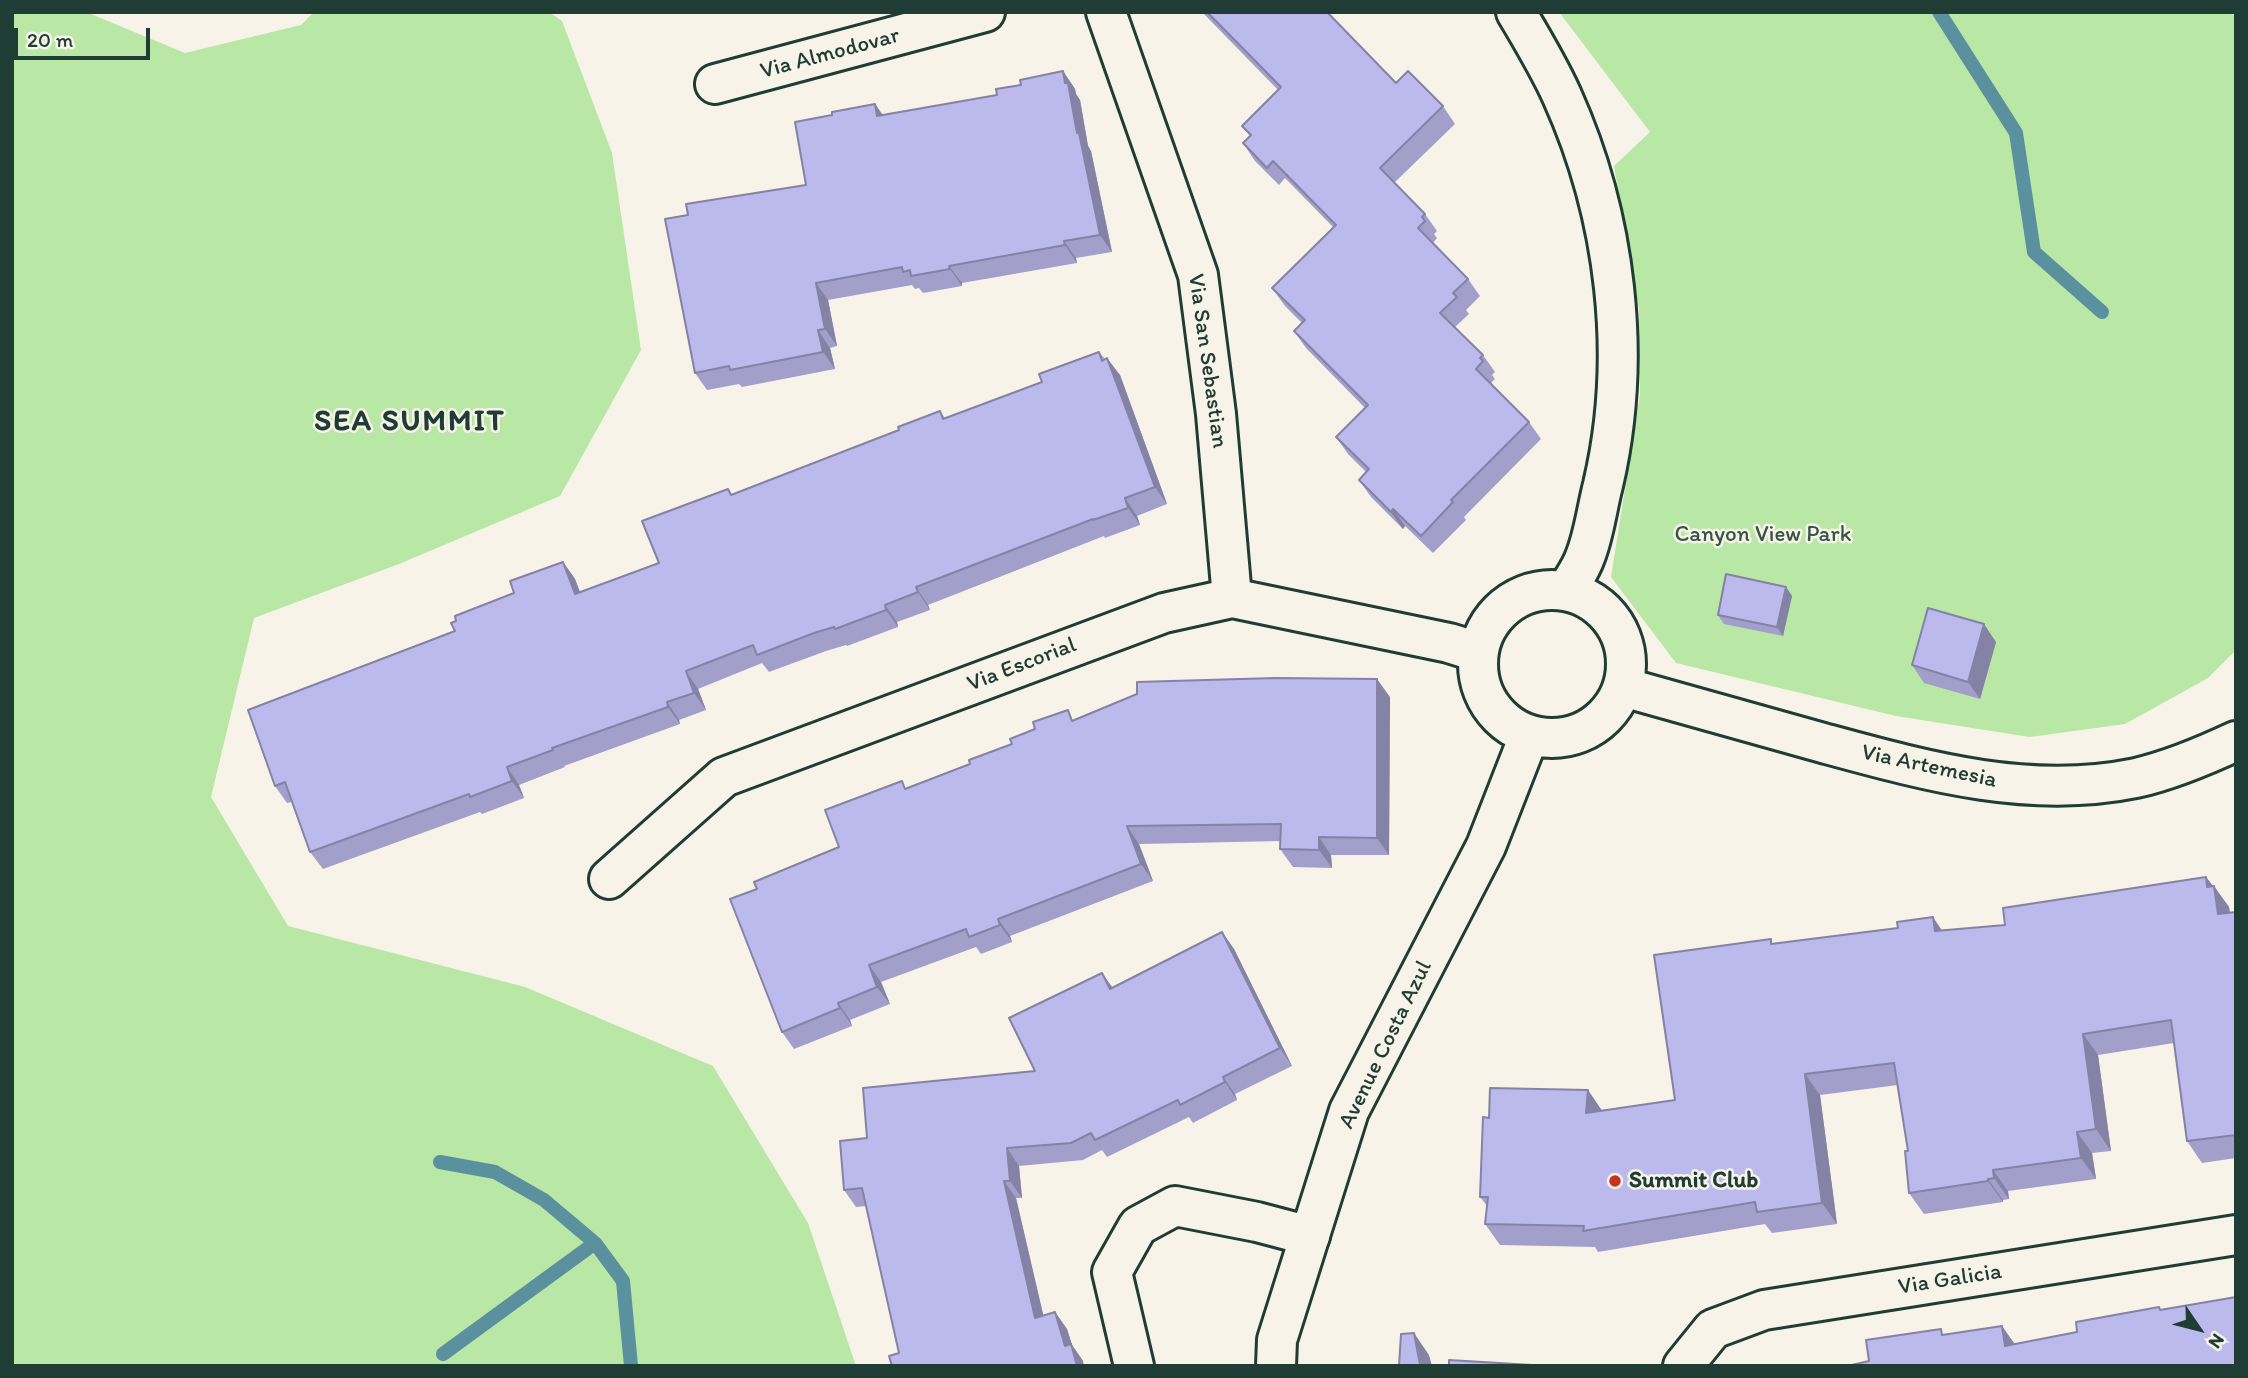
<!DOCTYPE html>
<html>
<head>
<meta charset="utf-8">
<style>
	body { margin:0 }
	#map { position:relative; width:2248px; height:1378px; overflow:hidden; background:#f7f3e8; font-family:Itim,sans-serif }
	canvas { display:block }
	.frame { position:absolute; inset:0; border:14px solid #1f3d34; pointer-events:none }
	.north { position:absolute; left:2164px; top:1294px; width:70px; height:70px; -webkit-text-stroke:5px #f7f3e8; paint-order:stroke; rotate:125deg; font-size:19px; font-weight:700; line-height:28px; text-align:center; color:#1f3d34 }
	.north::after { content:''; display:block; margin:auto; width:24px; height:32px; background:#1f3d34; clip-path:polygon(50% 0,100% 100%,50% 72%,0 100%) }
	.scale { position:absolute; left:14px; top:28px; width:136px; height:32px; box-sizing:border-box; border:4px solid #1f3d34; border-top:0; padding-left:9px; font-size:21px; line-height:24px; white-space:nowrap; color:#1f3d34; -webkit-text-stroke:5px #f7f3e8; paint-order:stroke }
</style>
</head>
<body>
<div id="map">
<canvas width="2248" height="1378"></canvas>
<div class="frame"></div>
<div class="north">N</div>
<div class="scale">20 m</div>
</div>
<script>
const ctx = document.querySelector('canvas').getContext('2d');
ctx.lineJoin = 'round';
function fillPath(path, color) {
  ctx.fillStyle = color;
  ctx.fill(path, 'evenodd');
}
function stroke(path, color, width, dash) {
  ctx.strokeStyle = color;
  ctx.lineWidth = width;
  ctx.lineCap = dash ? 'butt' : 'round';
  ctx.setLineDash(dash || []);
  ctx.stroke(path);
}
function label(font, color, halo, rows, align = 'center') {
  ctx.font = font + ' Itim,sans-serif';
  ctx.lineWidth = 5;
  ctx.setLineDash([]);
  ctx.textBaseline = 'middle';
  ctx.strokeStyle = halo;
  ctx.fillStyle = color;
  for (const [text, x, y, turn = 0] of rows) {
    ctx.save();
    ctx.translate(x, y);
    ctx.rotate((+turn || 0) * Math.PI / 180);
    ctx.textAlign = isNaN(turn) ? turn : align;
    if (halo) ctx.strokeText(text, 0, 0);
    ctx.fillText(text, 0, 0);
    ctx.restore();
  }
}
const green = new Path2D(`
	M 12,12 L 86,12 L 185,53 L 301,25 L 314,12 L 549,12 L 562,21 L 612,153 L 641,350 L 560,496 L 399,564 L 254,618 L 211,797 L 288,926 L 525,987 L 713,1066 L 808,1223 L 856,1366 L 12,1366 Z
	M 1559,12 L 2232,12 L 2236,18 L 2236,650 L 2208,678 L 2125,724 L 2030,737 L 1896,716 L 1676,663 L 1611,577 L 1640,395 L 1639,309 L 1614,166 L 1650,132 Z`);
const stream = new Path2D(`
	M 1939,12 L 2016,133 L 2034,252 L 2102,312
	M 440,1162 L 495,1172 L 544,1200 L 595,1243 L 623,1281 L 631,1366
	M 443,1354 L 595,1243`);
const minor = new Path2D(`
	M 1106,12 L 1198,275 L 1216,414 L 1232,598
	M 715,84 L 985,12
	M 609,879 L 724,777 L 1164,613 L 1232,598 L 1449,643 L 1478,652
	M 1134,1366 L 1112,1272 L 1138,1226 L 1175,1206 L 1257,1222 L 1310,1236
	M 1683,1366 L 1713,1329 L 1764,1310 L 2236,1235`);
const tertiary = new Path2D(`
	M 1516,12 C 1532,39 1549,67 1562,96 C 1616,216 1633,357 1603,485 C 1597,508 1594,535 1585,557 C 1581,569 1573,579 1567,590
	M1478 664a74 74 0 1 1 148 0a74 74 0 1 1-148 0Z
	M 1623,687 C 1689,706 1756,724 1823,743 C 1926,771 2029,800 2136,778 C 2171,770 2204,756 2236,741
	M 1276,1366 L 1277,1340 L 1349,1111 L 1486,846 L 1529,736`);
const wall = new Path2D(`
	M 1202,12 L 1327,12 L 1396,83 L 1443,106 L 1455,124 L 1394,183 L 1425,214 L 1437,231 L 1434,234 L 1437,238 L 1433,243 L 1468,279 L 1480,296 L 1466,310 L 1469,314 L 1455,327 L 1483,355 L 1495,372 L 1492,375 L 1495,379 L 1491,383 L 1529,422 L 1541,439 L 1464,517 L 1466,520 L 1433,553 L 1405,526 L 1403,529 L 1371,497 L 1359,480 L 1366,472 L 1348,454 L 1336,437 L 1365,408 L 1306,348 L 1294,331 L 1302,323 L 1285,306 L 1272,288 L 1333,227 L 1285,178 L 1279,185 L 1255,161 L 1243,143 L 1250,136 L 1242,126 L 1278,90 Z
	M 1063,71 L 1075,89 L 1076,94 L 1080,100 L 1088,146 L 1091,151 L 1112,252 L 1076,258 L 1077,263 L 962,283 L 962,286 L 923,293 L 919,288 L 915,289 L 912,285 L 828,300 L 837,346 L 830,348 L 835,369 L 742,387 L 739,384 L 707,390 L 695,373 L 688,215 L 806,185 L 832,115 L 875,104 L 883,115 L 997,95 L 1021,85 Z
	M 1099,352 L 1105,359 L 1120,375 L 1167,504 L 1137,516 L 1140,525 L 1105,538 L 1104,536 L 928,605 L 930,610 L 897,622 L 898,627 L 847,646 L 846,645 L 826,651 L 769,672 L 762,663 L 698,689 L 706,710 L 679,720 L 680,724 L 564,766 L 565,767 L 519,785 L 524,798 L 482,814 L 480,812 L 323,869 L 310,852 L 292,802 L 287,803 L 275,786 L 455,631 L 514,593 L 563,562 L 575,579 L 580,592 L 659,563 L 728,489 L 732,495 L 899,430 L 940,411 L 945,418 L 1042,382 Z
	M 1786,587 L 1792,596 L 1783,636 L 1724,624 L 1718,615 Z
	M 1996,642 L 1980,699 L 1924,683 L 1912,665 Z
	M 1390,697 L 1389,855 L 1331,855 L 1332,868 L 1293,867 L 1280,849 L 1281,841 L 1139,844 L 1153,881 L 1010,936 L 1012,942 L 981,954 L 976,947 L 881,982 L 890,1004 L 850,1020 L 852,1026 L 794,1049 L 782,1032 L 757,889 L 839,847 L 907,788 L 970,764 L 1075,720 Z
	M 2206,877 L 2229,907 L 2230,913 L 2236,912 L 2236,1158 L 2202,1163 L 2187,1141 L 2174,1043 L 2098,1055 L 2111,1151 L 2092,1153 L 2096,1179 L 2008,1191 L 2009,1199 L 2003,1200 L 2003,1202 L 1924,1214 L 1909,1193 L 1908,1151 L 1898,1085 L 1820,1095 L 1837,1224 L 1772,1233 L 1765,1224 L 1598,1252 L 1595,1247 L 1500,1245 L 1485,1224 L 1487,1206 L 1480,1197 L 1489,1118 L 1602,1111 L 1675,1100 L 1774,943 L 2005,925 Z
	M 1222,932 L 1234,949 L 1292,1066 L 1235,1094 L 1237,1100 L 1193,1123 L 1189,1117 L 1107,1157 L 1102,1150 L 1083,1160 L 1019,1166 L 1022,1198 L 1016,1198 L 1043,1316 L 1055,1312 L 1067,1329 L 1072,1345 L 1083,1361 L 899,1353 L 866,1206 L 856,1207 L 844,1190 L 867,1138 L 1035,1071 L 1112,988 Z`);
const shadedWall = new Path2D(`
	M 1063,71 L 1075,89 L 1076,94 L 1080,100 L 1088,146 L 1091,151 L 1112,252 L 1100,235 Z
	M 875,104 L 887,122 L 877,116 Z
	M 1064,241 L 1076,258 L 1077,263 L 1065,245 Z
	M 949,266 L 962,283 L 962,286 L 950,269 Z
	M 816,283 L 828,300 L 837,346 L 825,329 Z
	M 818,330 L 830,348 L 835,369 L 823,352 Z
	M 1107,358 L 1120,375 L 1167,504 L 1155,487 Z
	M 1125,498 L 1137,516 L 1140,525 L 1128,508 Z
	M 1393,509 L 1405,526 L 1403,529 L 1391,512 Z
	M 563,562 L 575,579 L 587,611 L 575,594 Z
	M 916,587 L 928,605 L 930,610 L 918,592 Z
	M 1786,587 L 1792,596 L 1783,636 L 1777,627 Z
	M 885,605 L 897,622 L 898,627 L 886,610 Z
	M 1984,624 L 1996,642 L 1980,699 L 1968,682 Z
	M 686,671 L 698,689 L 706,710 L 694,693 Z
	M 1377,679 L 1390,697 L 1389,855 L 1377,838 Z
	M 667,702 L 679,720 L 680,724 L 668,707 Z
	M 507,767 L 519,785 L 524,798 L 512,781 Z
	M 1127,826 L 1139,844 L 1153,881 L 1141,864 Z
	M 1319,837 L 1331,855 L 1332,868 L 1319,850 Z
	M 2206,877 L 2215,889 L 2214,886 L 2229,907 L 2233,936 L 2218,914 L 2207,887 Z
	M 1933,917 L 1947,938 L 1935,931 Z
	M 998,919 L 1010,936 L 1012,942 L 1000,925 Z
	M 1222,932 L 1234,949 L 1292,1066 L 1280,1048 Z
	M 869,965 L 881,982 L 890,1004 L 877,987 Z
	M 1102,973 L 1115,991 L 1110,989 Z
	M 838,1003 L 850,1020 L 852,1026 L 840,1008 Z
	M 2083,1034 L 2098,1055 L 2111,1151 L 2096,1129 Z
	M 1805,1074 L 1820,1095 L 1837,1224 L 1822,1203 Z
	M 1223,1077 L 1235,1094 L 1237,1100 L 1225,1082 Z
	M 1588,1090 L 1603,1112 L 1586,1113 Z
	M 2077,1132 L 2092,1153 L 2096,1179 L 2081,1158 Z
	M 1007,1148 L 1019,1166 L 1022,1198 L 1010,1181 Z
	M 1993,1170 L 2008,1191 L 2009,1199 L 1994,1178 Z
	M 1988,1179 L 2003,1200 L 2003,1202 L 1988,1181 Z
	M 1004,1181 L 1016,1198 L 1048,1335 L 1035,1318 Z
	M 1055,1312 L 1067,1329 L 1072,1345 L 1083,1361 L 1084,1366 L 1077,1366 L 1065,1346 Z
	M 2002,1326 L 2014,1343 L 2017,1363 L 2005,1346 Z
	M 1414,1333 L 1429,1355 L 1432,1366 L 1421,1366 Z`);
const building = new Path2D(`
	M 1207,12 L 1327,12 L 1396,83 L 1408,71 L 1443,106 L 1380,168 L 1425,214 L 1422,217 L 1425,221 L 1418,228 L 1468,279 L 1453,293 L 1457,297 L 1440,313 L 1483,355 L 1480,358 L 1483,361 L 1476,369 L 1529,422 L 1451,500 L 1453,502 L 1421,536 L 1393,509 L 1391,512 L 1359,480 L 1369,469 L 1336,437 L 1368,405 L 1294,331 L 1305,320 L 1272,288 L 1336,225 L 1273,161 L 1267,168 L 1243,143 L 1251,135 L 1242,126 L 1281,87 Z
	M 1063,71 L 1065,83 L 1068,83 L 1077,133 L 1079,133 L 1100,235 L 1064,241 L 1065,245 L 949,266 L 950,269 L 911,276 L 910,270 L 903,272 L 902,267 L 816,283 L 825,329 L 818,330 L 823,352 L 730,370 L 729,366 L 695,373 L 665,219 L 688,215 L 686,204 L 806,185 L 795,122 L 832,115 L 832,112 L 875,104 L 877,116 L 997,95 L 996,89 L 1021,85 L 1020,80 Z
	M 1099,352 L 1102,361 L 1107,358 L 1155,487 L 1125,498 L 1128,508 L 1093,520 L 1093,519 L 916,587 L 918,592 L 885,605 L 886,610 L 835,629 L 834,627 L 814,633 L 757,655 L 753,645 L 686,671 L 694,693 L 667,702 L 668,707 L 552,748 L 553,750 L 507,767 L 512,781 L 470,797 L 469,794 L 310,852 L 285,782 L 275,786 L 248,710 L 455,631 L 451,623 L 456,621 L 455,616 L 514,593 L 510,581 L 563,562 L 575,594 L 659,563 L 642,521 L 728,489 L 731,495 L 899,430 L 898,427 L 940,411 L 943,419 L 1042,382 L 1039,374 Z
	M 1726,574 L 1786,587 L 1777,627 L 1718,615 Z
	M 1928,608 L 1984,624 L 1968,682 L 1912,665 Z
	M 1275,678 L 1377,679 L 1377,838 L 1319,837 L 1319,850 L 1280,849 L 1281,824 L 1127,826 L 1141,864 L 998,919 L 1000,925 L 969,937 L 966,929 L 869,965 L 877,987 L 838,1003 L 840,1008 L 782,1032 L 730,899 L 757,889 L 754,882 L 839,847 L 825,810 L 902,781 L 905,789 L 970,764 L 969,760 L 1012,744 L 1010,739 L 1035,729 L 1033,722 L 1068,710 L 1072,721 L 1137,694 L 1137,682 Z
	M 2206,877 L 2207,887 L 2214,886 L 2218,914 L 2236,912 L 2236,1135 L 2187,1141 L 2171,1020 L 2083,1034 L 2096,1129 L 2077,1132 L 2081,1158 L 1993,1170 L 1994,1178 L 1988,1179 L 1988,1181 L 1909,1193 L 1905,1151 L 1908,1151 L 1894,1063 L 1805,1074 L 1822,1203 L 1757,1212 L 1755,1202 L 1583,1231 L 1584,1226 L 1485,1224 L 1488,1197 L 1480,1197 L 1483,1117 L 1489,1118 L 1490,1088 L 1588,1090 L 1586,1113 L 1675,1100 L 1654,955 L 1771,939 L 1771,944 L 1898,928 L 1897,922 L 1933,917 L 1935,931 L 2005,925 L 2003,908 Z
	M 1222,932 L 1280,1048 L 1223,1077 L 1225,1082 L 1180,1105 L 1178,1100 L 1095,1140 L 1091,1133 L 1071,1143 L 1007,1148 L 1010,1181 L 1004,1181 L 1035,1318 L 1055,1312 L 1065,1346 L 1071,1344 L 1077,1366 L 892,1366 L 889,1356 L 899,1353 L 862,1188 L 844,1190 L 840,1141 L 867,1138 L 863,1088 L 1035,1071 L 1009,1018 L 1102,973 L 1110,989 Z
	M 2236,1297 L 2236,1366 L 1847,1366 L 1869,1361 L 1866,1340 L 1941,1329 L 1942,1335 L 2002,1326 L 2005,1346 L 2077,1332 L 2076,1322 L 2159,1307 L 2160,1310 Z
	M 1414,1333 L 1420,1365 L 1440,1366 L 1399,1366 L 1401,1334 Z
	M 1449,1360 L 1549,1366 L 1449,1366 Z`);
const markers = [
	[1615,1181,7,"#c8321e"]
];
const streetNames = [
	["Via Almodovar",830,54,-15],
	["Via San Sebastian",1207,361,82],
	["Via Escorial",1022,665,-21],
	["Via Artemesia",1929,767,12],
	["Avenue Costa Azul",1386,1045,-64],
	["Via Galicia",1950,1280,-9]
];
const parkNames = [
	["Canyon View Park",1763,535]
];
const poiNames = [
	["Summit Club",1629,1181]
];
const districtNames = [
	["SEA SUMMIT",410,422]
];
fillPath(green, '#b9e7a6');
stroke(stream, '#5b909e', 14);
stroke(minor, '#1f3d34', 44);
stroke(tertiary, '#1f3d34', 44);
stroke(minor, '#f7f3e8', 38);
stroke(tertiary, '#f7f3e8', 38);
fillPath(wall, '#a2a0cb');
fillPath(shadedWall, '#8482a5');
fillPath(building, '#bcbaec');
stroke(building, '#8482a5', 2);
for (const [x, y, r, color] of markers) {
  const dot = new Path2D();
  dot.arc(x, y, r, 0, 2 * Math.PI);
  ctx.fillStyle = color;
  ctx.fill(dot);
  stroke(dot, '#f7f3e8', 2.5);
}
label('23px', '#1f3d34', '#f7f3e8', streetNames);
label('23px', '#365645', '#f7f3e8', parkNames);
label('bold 23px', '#1f3d34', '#f7f3e8', poiNames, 'left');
ctx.letterSpacing = '2px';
label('bold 30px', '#1f3d34', '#f7f3e8', districtNames);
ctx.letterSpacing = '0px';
</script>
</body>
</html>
